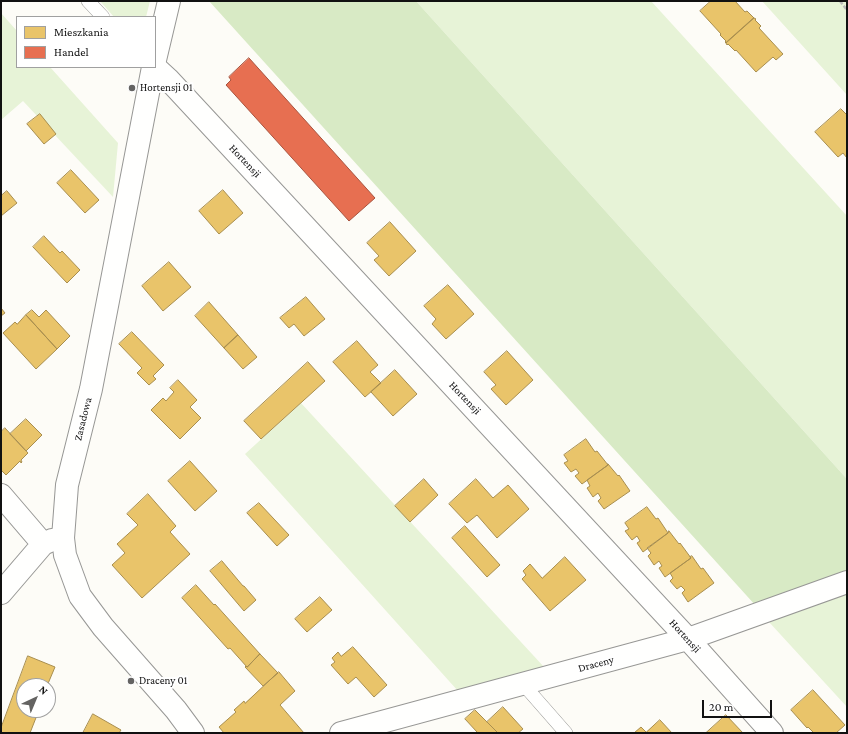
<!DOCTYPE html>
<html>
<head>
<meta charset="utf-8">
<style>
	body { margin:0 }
	#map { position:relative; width:848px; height:734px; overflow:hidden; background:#fdfcf7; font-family:"Crimson Pro",serif }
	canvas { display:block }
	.frame { position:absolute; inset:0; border:2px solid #111; pointer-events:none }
	.legend { position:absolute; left:16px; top:16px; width:140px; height:52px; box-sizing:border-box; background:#fff; border:1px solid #a0a0a0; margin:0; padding:5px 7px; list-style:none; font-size:12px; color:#111 }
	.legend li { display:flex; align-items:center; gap:8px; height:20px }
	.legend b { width:20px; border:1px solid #a0a0a0 }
	.north { position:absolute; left:16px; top:678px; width:40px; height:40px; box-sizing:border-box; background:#fff; border:1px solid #a0a0a0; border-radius:50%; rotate:44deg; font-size:11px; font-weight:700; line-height:16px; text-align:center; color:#111 }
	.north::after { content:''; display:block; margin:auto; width:14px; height:18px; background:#646362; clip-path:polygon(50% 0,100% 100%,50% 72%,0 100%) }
	.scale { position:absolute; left:702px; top:700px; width:70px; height:18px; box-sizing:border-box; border:2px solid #111; border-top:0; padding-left:5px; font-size:12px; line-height:14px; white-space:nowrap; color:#111; -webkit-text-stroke:3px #fff; paint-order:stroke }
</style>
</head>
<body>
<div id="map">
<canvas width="848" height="734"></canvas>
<div class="frame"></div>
<ul class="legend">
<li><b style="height:11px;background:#e9c46a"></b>Mieszkania</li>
<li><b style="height:11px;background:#e76f51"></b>Handel</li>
</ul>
<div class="north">N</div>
<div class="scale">20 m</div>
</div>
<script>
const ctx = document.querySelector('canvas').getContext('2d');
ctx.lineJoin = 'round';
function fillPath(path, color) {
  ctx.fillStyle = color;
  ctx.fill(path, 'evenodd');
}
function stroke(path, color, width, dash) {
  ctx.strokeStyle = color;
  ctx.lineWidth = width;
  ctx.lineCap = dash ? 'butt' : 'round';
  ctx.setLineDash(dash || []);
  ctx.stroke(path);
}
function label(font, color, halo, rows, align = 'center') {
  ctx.font = font + ' "Crimson Pro",serif';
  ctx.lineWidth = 4;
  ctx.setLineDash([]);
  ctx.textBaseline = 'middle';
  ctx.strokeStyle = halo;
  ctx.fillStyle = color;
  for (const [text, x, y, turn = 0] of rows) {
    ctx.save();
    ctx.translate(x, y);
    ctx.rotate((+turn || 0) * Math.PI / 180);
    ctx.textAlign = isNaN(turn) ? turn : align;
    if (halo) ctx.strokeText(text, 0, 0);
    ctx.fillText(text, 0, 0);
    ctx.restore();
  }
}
const green = new Path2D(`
	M 100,1 L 150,1 L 146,17 L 114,17 Z
	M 416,1 L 651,1 L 847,216 L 847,479 Z
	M 762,1 L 847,1 L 847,95 Z
	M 1,13 L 17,31 L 17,67 L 50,67 L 118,143 L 113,197 L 23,101 L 1,120 Z
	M 301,403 L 544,667 L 458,691 L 245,454 Z
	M 847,594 L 847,707 L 769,622 Z`);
const forest = new Path2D(`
	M 209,1 L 373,1 L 374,2 L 376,1 L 416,1 L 847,479 L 847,571 L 756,606 Z`);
const homes = new Path2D(`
	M 711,1 L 735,1 L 745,12 L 747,11 L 754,18 L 726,43 L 725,42 L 726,41 L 720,35 L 721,34 L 700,11 Z
	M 754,18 L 756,19 L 755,20 L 761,26 L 759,28 L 783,54 L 776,60 L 773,57 L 756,72 L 736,50 L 735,51 L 728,44 L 727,45 L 726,43 Z
	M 841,109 L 847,115 L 847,158 L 843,153 L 838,157 L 815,132 Z
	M 40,114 L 56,134 L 44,144 L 27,124 Z
	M 71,170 L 99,200 L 85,213 L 57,183 Z
	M 223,190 L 243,213 L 219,234 L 199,211 Z
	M 7,191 L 17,203 L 1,216 L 1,196 Z
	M 390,222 L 416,251 L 389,276 L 374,260 L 379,256 L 367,243 Z
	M 44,236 L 60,253 L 62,251 L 80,270 L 67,283 L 33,247 Z
	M 169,262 L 191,287 L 163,311 L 142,286 Z
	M 448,285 L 474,314 L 446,339 L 432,324 L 436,319 L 424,306 Z
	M 306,297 L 325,319 L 304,336 L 294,324 L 289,328 L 280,318 Z
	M 209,302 L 238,335 L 224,348 L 195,316 Z
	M 1,308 L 5,313 L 1,316 Z
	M 32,310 L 39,317 L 46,310 L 70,336 L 57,349 L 26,315 Z
	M 26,315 L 57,349 L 36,369 L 3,333 L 15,322 L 17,324 Z
	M 132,332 L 164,365 L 153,376 L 156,379 L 149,385 L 137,373 L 142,368 L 119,344 Z
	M 238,335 L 257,357 L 243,369 L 224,348 Z
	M 357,341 L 378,365 L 370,372 L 381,383 L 365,397 L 333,362 Z
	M 507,351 L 533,380 L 506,405 L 491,389 L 496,385 L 484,372 Z
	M 308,362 L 325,381 L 261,439 L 244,421 Z
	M 395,370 L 417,394 L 393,416 L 371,392 Z
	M 178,380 L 197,400 L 190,407 L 201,418 L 180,439 L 151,410 L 163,398 L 166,401 L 174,392 L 170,388 Z
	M 26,419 L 42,435 L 26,451 L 10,434 Z
	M 5,428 L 28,453 L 21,460 L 22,462 L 21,463 L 20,461 L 6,475 L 1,470 L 1,432 Z
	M 586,439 L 595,452 L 597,451 L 608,465 L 582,484 L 575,476 L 579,473 L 576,469 L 571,472 L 564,463 L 568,461 L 564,455 Z
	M 190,461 L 217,491 L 195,511 L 168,481 Z
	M 608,464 L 618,476 L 619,475 L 630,491 L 604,509 L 598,501 L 601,498 L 598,493 L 593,497 L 587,488 L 590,486 L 587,480 L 608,465 Z
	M 424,479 L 438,495 L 410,522 L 395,506 Z
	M 476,479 L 493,498 L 508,485 L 529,509 L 497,538 L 477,515 L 467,523 L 449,504 Z
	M 148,494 L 176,526 L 170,532 L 190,554 L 142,598 L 112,565 L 125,553 L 117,544 L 138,525 L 127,514 Z
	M 259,503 L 289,535 L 277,546 L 247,513 Z
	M 647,507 L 656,519 L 658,518 L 668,533 L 643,552 L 637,543 L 640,541 L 637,536 L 632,540 L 625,531 L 629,529 L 625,523 Z
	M 465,526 L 500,565 L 487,577 L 452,538 Z
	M 669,531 L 679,544 L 680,543 L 691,558 L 665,577 L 659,568 L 662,566 L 659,561 L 654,565 L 648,556 L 651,553 L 647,548 L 668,533 Z
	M 692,556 L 701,569 L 703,568 L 714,583 L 688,602 L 682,593 L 685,590 L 681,586 L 677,589 L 670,581 L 673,578 L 670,573 L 691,558 L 690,557 Z
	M 565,557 L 586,580 L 550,611 L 522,579 L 526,575 L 523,571 L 530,564 L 542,578 Z
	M 222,561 L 243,586 L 244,586 L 256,600 L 244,611 L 210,571 Z
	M 196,585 L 214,605 L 215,604 L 260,654 L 247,667 L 230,648 L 228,649 L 182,598 Z
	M 320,597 L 332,610 L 307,632 L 295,619 Z
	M 353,647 L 387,685 L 374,697 L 356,677 L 348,684 L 331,665 L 335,662 L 332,658 L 338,652 L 341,656 Z
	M 260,654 L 278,673 L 263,686 L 245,667 L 246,666 L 247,667 Z
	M 28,656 L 55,667 L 47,686 L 24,686 L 24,710 L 39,710 L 30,733 L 1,733 L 1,728 Z
	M 279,672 L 295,691 L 280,705 L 304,733 L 224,733 L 219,727 L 236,712 L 234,710 L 244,701 L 245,703 Z
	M 813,690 L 845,725 L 836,733 L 814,733 L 808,727 L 807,728 L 791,710 Z
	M 503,707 L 523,729 L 518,733 L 498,733 L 487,722 Z
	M 475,710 L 498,733 L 476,733 L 477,732 L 465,719 Z
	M 93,714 L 121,730 L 119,733 L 83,733 Z
	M 726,715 L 743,733 L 706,733 Z
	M 660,720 L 672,733 L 634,733 L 641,727 L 646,732 Z`);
const shops = new Path2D(`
	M 249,58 L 375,198 L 349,221 L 226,85 L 231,80 L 229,77 Z`);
const path = new Path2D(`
	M 840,1 L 847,10`);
const service = new Path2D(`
	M 88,1 L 103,17
	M 523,684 L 566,733`);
const minor = new Path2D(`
	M 155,67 L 168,79 L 688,639 L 772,733
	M 1,495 L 43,544
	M 1,593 L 43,544 L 52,540 L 63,538
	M 341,733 L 688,639 L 847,582`);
const tertiary = new Path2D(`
	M 155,60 L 169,1
	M 153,67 L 91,389 L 67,485 L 63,538 L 65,555 L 80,596 L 103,627 L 176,710 L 193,733`);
const markers = [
	[132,88,4,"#646362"],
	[131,681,4,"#646362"]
];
const poiNames = [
	["Hortensji 01",140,88],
	["Draceny 01",139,681]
];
const streetNames = [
	["Hortensji",245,161,47],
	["Hortensji",465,398,47],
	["Zasadowa",83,419,-76],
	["Hortensji",685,636,48],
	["Draceny",596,664,-15]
];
fillPath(green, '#e7f3d7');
fillPath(forest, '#d8eac5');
fillPath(homes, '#e9c46a');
stroke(homes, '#a88e4f', 1);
fillPath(shops, '#e76f51');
stroke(shops, '#a7533e', 1);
stroke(service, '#979795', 14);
stroke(minor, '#979795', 24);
stroke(tertiary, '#979795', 24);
stroke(path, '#b9b9b8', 2.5, [4, 2]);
stroke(service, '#fffffe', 13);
stroke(minor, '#fffffe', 22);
stroke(tertiary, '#fffffe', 22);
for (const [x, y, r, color] of markers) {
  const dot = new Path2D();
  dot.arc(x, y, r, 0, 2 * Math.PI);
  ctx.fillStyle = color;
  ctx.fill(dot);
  stroke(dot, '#fff', 1.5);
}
label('11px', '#111', '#fff', poiNames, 'left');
label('11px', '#111', '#fff', streetNames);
</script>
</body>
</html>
